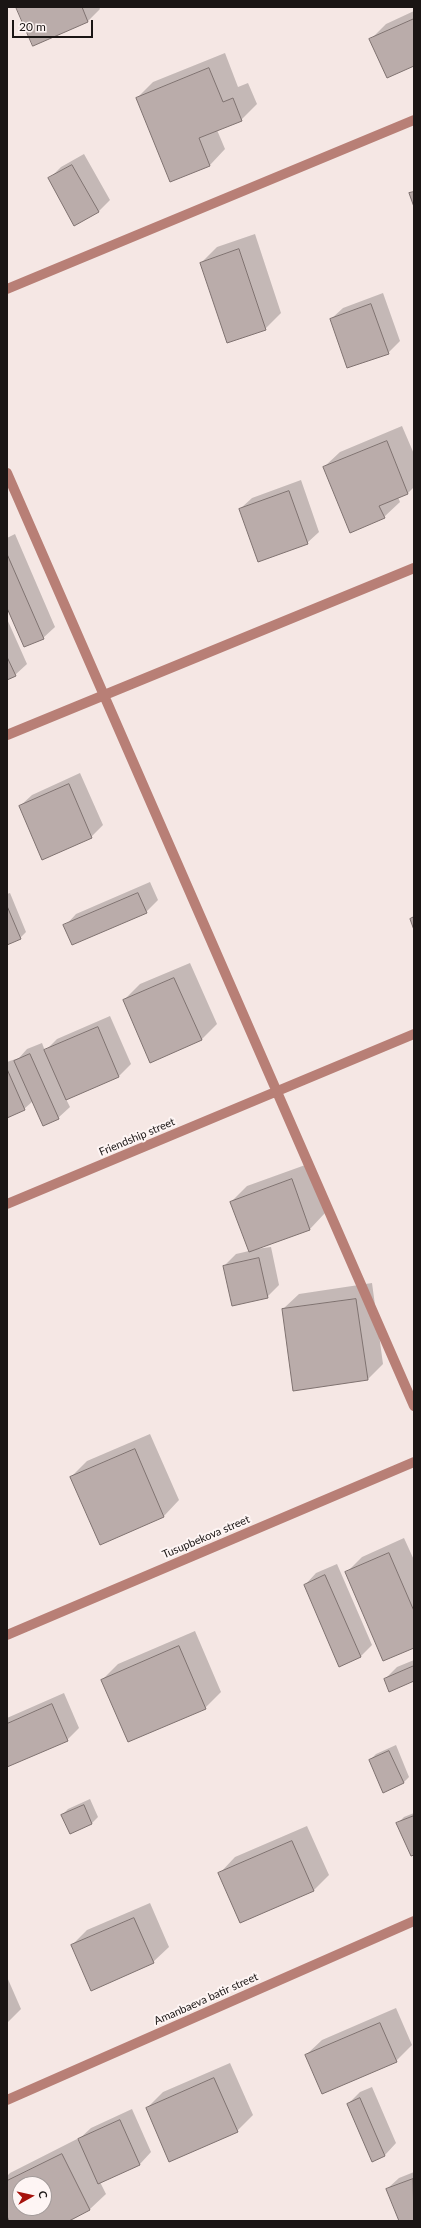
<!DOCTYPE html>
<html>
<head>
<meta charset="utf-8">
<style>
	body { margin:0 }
	#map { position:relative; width:421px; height:2228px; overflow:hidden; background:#f5e7e4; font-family:Lato,sans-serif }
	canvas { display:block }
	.frame { position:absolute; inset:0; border:8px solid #1a1514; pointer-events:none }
	.north { position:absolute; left:12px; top:2176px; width:40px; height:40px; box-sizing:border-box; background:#fef5f4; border:1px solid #a39b9a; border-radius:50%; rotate:82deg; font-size:11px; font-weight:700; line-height:16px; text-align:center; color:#1a1514 }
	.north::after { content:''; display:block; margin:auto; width:14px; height:18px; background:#a6120c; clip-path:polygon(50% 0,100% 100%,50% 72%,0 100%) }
	.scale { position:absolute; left:12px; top:20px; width:81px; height:18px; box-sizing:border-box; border:2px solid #1a1514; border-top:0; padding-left:5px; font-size:12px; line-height:14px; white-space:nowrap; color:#1a1514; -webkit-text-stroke:3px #fef5f4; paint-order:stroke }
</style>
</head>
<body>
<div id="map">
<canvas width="421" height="2228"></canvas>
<div class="frame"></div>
<div class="north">С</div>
<div class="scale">20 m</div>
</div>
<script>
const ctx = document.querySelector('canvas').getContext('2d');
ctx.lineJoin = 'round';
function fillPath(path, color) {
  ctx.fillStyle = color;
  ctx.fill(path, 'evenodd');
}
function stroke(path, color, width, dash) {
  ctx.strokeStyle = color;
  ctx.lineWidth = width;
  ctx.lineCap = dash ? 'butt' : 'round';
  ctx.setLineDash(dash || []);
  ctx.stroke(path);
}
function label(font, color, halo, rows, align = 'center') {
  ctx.font = font + ' Lato,sans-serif';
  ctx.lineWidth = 4;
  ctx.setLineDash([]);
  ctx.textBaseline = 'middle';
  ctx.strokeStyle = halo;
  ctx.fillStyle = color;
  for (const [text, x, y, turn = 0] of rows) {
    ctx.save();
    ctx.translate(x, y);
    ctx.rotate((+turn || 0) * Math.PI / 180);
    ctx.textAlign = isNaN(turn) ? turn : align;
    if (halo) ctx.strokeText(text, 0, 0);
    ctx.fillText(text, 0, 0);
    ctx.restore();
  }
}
const shadow = new Path2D(`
	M 17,7 L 99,7 L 100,9 L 88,21 L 34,44 Z
	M 414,11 L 414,65 L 371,39 L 386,24 Z
	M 225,53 L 238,87 L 248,83 L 257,104 L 241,120 L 217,130 L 225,149 L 210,165 L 137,98 L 153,82 Z
	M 84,154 L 110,200 L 98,212 L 49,179 L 61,167 Z
	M 255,234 L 281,313 L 265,329 L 201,263 L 217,247 Z
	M 383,293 L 400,341 L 388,353 L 331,319 L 343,308 Z
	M 402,426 L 414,454 L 414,487 L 408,493 L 398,497 L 400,502 L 384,517 L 324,467 L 340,452 Z
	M 301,480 L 319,532 L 307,543 L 240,509 L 252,498 Z
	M 15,534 L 55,627 L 43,638 L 7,605 L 7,538 Z
	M 7,619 L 27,664 L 15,675 L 7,679 Z
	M 80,773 L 103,825 L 91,837 L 20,806 L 32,795 Z
	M 150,882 L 158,900 L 146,912 L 65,926 L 76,914 Z
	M 10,893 L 26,932 L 20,938 L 7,943 L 7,894 Z
	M 190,963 L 217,1024 L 201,1040 L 124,1000 L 140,984 Z
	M 110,1016 L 131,1064 L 119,1076 L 66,1099 L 70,1107 L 58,1118 L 33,1101 L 24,1109 L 7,1117 L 7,1062 L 19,1058 L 27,1049 L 42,1043 L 45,1051 L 57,1039 Z
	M 308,1164 L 325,1213 L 310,1229 L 256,1249 L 271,1247 L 279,1285 L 267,1297 L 224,1266 L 236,1254 L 249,1251 L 231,1202 L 247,1186 Z
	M 372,1283 L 383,1364 L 368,1379 L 283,1309 L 299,1294 Z
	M 150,1434 L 179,1500 L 164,1516 L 100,1543 L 71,1477 L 87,1461 Z
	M 404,1538 L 414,1560 L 414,1647 L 346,1573 L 362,1557 Z
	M 337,1564 L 372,1645 L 361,1656 L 305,1585 L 316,1573 Z
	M 195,1631 L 221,1692 L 205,1708 L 102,1680 L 118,1664 Z
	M 414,1660 L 414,1680 L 385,1679 L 397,1667 Z
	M 64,1693 L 79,1728 L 67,1740 L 7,1766 L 7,1718 Z
	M 396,1745 L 409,1777 L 403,1783 L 370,1760 L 376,1754 Z
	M 90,1799 L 98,1817 L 92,1823 L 70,1833 L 62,1815 L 68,1809 Z
	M 414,1813 L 414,1853 L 398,1823 L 404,1817 Z
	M 307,1826 L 329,1875 L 313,1891 L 220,1873 L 235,1857 Z
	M 150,1903 L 169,1947 L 153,1962 L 72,1945 L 87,1930 Z
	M 7,1977 L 21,2009 L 7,2023 Z
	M 396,2008 L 412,2045 L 396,2061 L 306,2055 L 322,2040 Z
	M 230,2063 L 253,2115 L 237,2131 L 147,2108 L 163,2092 Z
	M 372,2087 L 396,2143 L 385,2155 L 372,2160 L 348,2104 L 360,2092 Z
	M 132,2109 L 151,2152 L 140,2164 L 100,2182 L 106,2194 L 90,2209 L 67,2221 L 10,2221 L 7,2214 L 7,2176 L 10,2173 L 77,2139 L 78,2140 L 91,2128 ZM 20,2184 L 44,2184 L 44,2208 L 20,2208 Z
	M 414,2172 L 414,2221 L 400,2221 L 387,2189 L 399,2178 Z`);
const building = new Path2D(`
	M 16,7 L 82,7 L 88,22 L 33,46 Z
	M 414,19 L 414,66 L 387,78 L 369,39 Z
	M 209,68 L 223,102 L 233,98 L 242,121 L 199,138 L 210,166 L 170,182 L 136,98 Z
	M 72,165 L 99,212 L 74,226 L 48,178 Z
	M 414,192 L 414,207 L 409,193 Z
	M 239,249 L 266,330 L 227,343 L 200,263 Z
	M 371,304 L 389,354 L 347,368 L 330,319 Z
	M 387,441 L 408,494 L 379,506 L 385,518 L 350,533 L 323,467 Z
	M 289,491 L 308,544 L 258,562 L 239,509 Z
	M 7,554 L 44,639 L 24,647 L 7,608 Z
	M 7,657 L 16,676 L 7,680 Z
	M 69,784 L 92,838 L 42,860 L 19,806 Z
	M 138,893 L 147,913 L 72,945 L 63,925 Z
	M 7,906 L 21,939 L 7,945 Z
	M 414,917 L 414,930 L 410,919 Z
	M 174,978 L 202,1040 L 150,1063 L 123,1000 Z
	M 98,1027 L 119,1077 L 66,1100 L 44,1050 Z
	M 30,1054 L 59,1119 L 43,1126 L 14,1061 Z
	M 7,1069 L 25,1110 L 7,1118 Z
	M 292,1179 L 310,1230 L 249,1252 L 230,1202 Z
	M 259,1258 L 268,1298 L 232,1306 L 223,1266 Z
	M 356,1299 L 368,1380 L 293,1391 L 282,1309 Z
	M 135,1449 L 164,1517 L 100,1545 L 70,1477 Z
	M 389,1553 L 414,1611 L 414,1648 L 383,1661 L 345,1572 Z
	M 325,1575 L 361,1657 L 339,1667 L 304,1585 Z
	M 179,1646 L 206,1709 L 128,1742 L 101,1680 Z
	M 414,1666 L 414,1681 L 389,1692 L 384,1679 Z
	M 52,1704 L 68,1741 L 7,1767 L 7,1724 Z
	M 389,1751 L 404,1783 L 383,1793 L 369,1760 Z
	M 84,1805 L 92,1824 L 70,1834 L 61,1815 Z
	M 414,1816 L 414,1855 L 411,1856 L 396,1823 Z
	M 292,1841 L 314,1891 L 240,1923 L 218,1873 Z
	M 134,1918 L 154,1963 L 91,1991 L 71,1945 Z
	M 380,2023 L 397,2062 L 322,2094 L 305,2055 Z
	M 214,2078 L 238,2132 L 169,2162 L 146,2108 Z
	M 360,2098 L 385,2156 L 372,2162 L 347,2104 Z
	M 120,2120 L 140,2165 L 98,2184 L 78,2139 Z
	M 62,2154 L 90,2210 L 69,2221 L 9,2221 L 7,2216 L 7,2181 ZM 20,2184 L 44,2184 L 44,2208 L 20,2208 Z
	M 413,2179 L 414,2221 L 399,2221 L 386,2189 Z`);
const minor = new Path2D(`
	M 7,289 L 414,120
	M 7,473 L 414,1406
	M 7,735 L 414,568
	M 7,1204 L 414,1034
	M 7,1635 L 414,1462
	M 7,2100 L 414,1921`);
const streetNames = [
	["Friendship street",137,1137,-23],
	["Tusupbekova street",206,1537,-23],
	["Amanbaeva batir street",206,1999,-24]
];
fillPath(shadow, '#0003');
fillPath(building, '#baacaa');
stroke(building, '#7f7270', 1);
stroke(minor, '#b87f76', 10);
label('11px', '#1a1514', '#fef5f4', streetNames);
</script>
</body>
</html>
